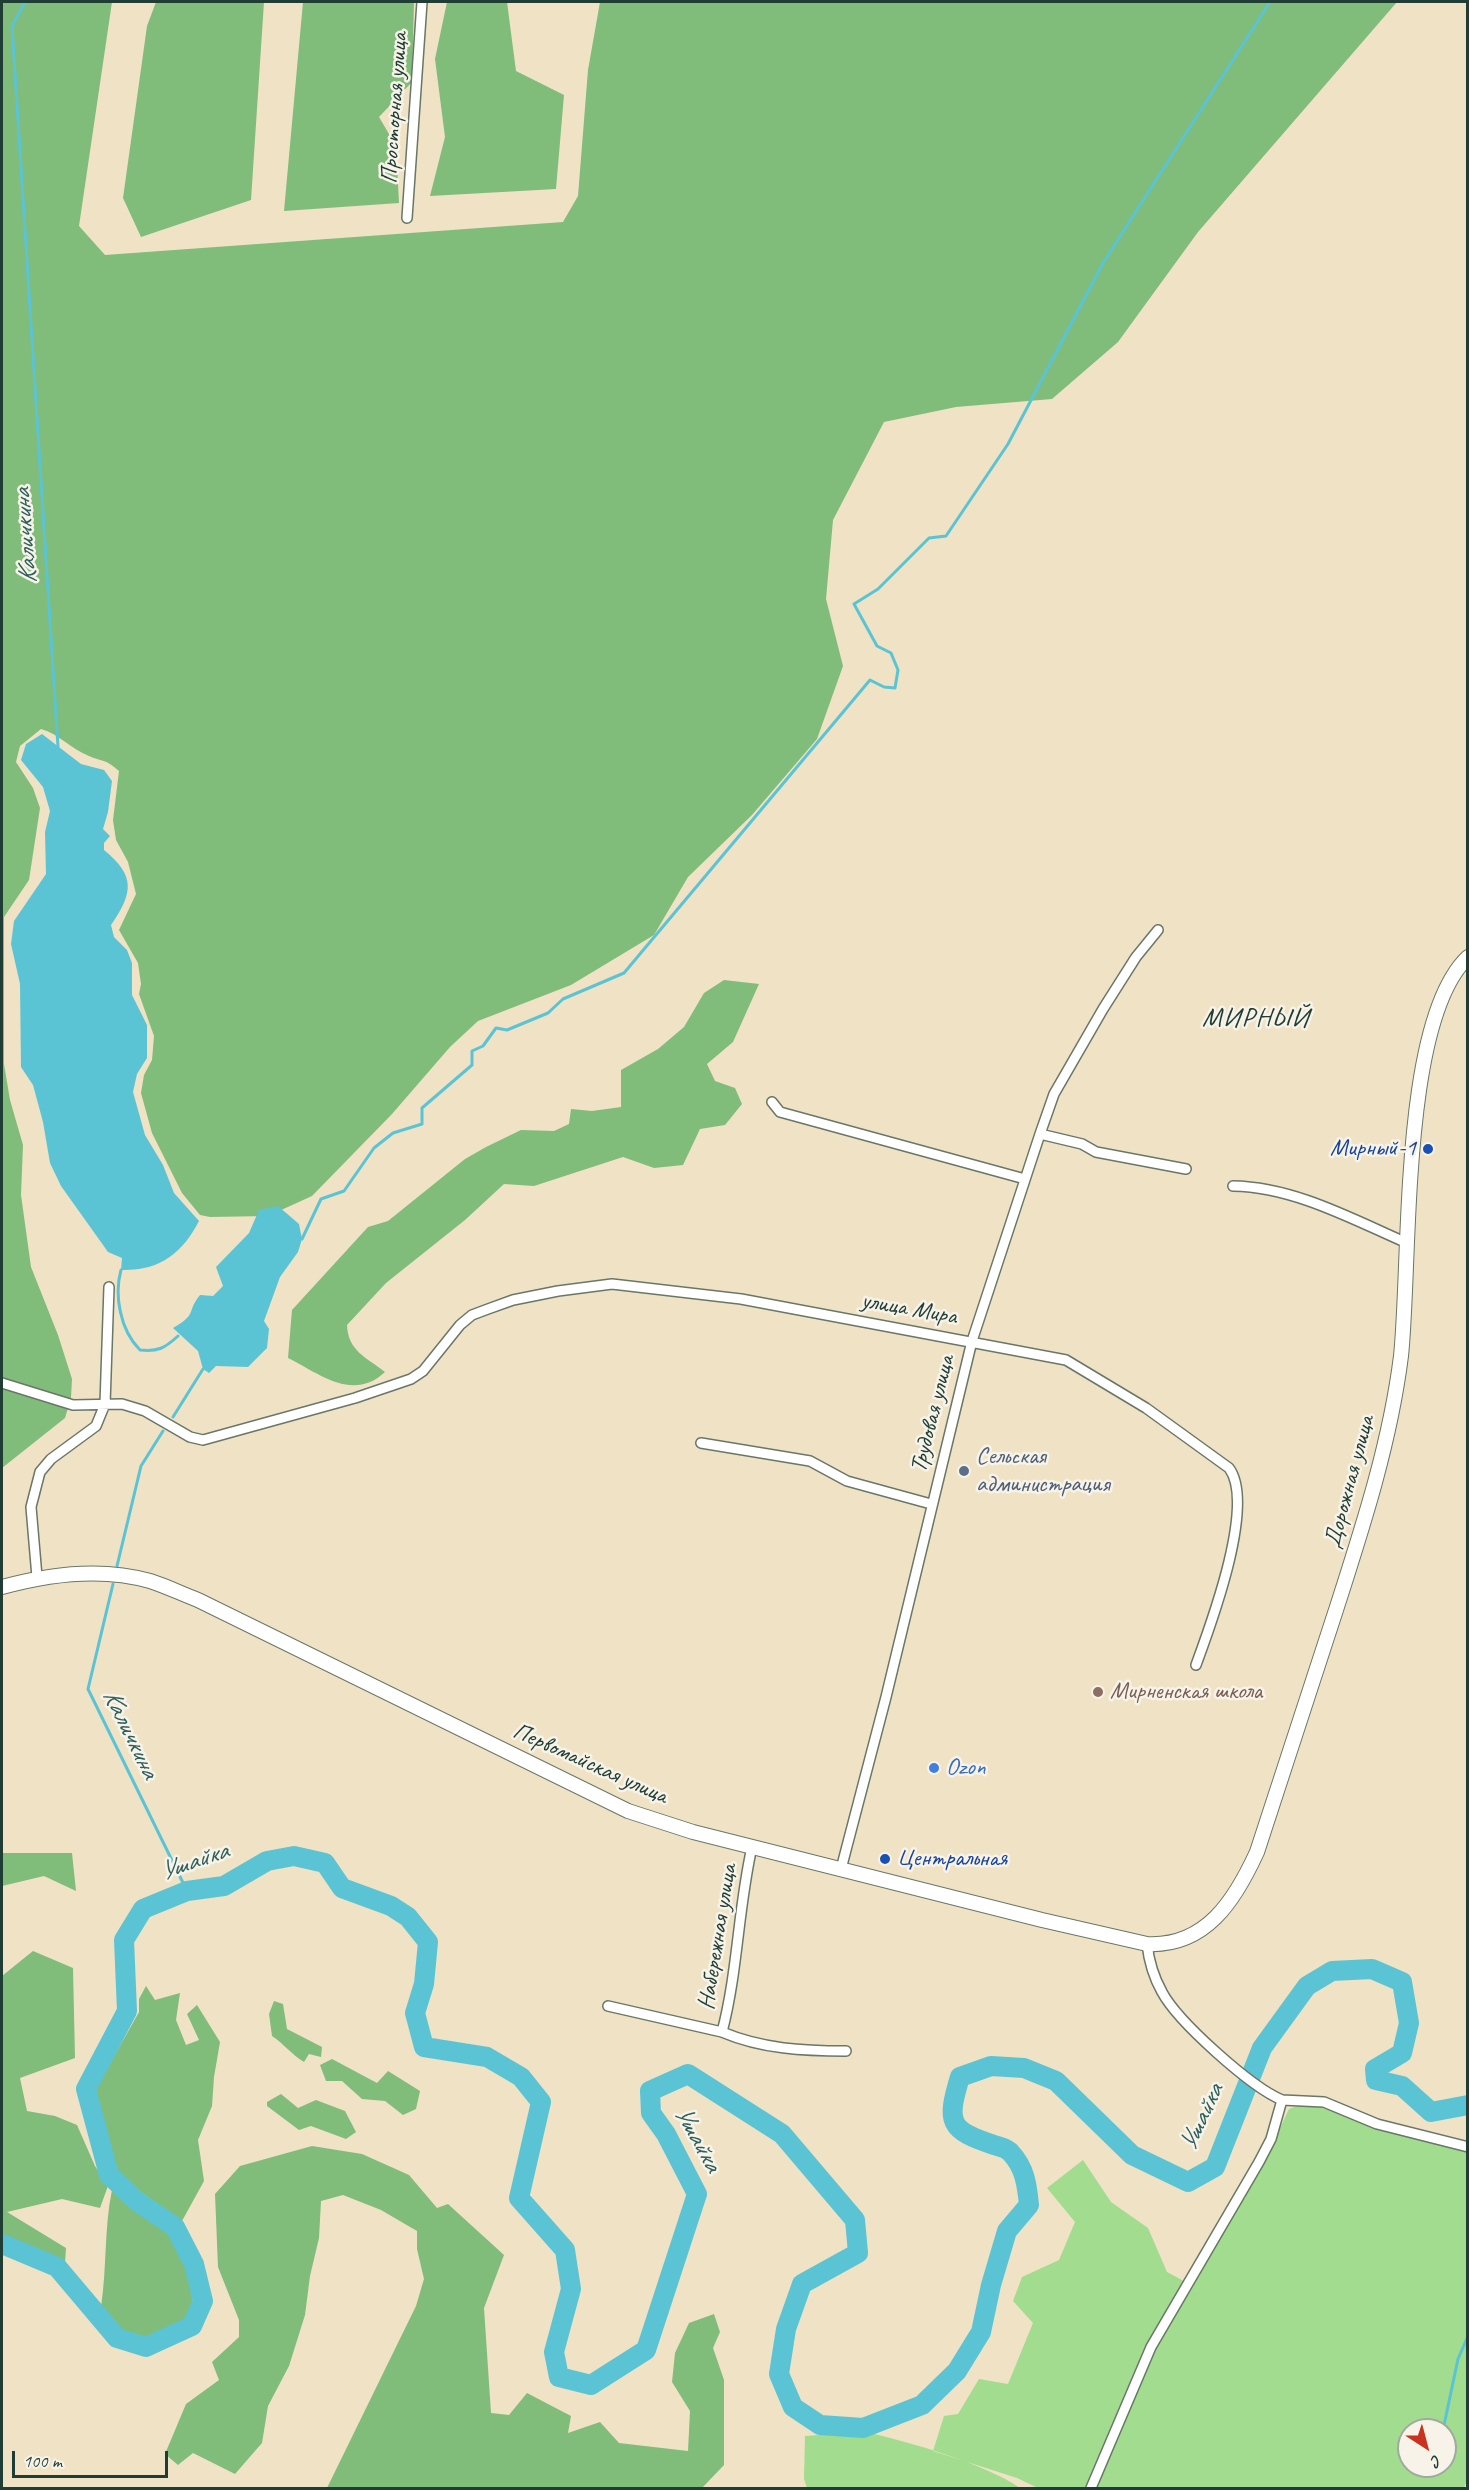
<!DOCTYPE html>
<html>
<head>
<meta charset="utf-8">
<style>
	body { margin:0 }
	#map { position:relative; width:1469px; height:2490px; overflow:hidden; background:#f0e2c5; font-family:Caveat,sans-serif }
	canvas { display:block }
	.frame { position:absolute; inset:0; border:3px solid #1f3d34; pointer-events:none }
	.north { position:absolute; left:1397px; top:2418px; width:60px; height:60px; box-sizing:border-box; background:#f7f3e8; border:2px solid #a1aaa0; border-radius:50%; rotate:144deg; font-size:16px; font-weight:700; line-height:24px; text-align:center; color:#1f3d34 }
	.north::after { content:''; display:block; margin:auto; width:21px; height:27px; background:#c8321e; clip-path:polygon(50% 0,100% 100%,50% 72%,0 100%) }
	.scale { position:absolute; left:12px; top:2451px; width:156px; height:27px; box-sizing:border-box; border:3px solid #1f3d34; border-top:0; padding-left:8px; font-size:18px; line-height:21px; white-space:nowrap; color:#1f3d34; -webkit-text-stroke:4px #f7f3e8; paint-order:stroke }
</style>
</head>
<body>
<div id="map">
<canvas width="1469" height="2490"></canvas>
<div class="frame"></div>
<div class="north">С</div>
<div class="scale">100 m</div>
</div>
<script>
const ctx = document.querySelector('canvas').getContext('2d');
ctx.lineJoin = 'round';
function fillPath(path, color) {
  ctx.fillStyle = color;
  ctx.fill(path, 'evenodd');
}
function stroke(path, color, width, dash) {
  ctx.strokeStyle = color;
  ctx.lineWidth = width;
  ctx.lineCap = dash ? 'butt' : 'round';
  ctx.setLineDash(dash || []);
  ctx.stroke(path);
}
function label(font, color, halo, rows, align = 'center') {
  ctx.font = font + ' Caveat,sans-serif';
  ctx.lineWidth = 5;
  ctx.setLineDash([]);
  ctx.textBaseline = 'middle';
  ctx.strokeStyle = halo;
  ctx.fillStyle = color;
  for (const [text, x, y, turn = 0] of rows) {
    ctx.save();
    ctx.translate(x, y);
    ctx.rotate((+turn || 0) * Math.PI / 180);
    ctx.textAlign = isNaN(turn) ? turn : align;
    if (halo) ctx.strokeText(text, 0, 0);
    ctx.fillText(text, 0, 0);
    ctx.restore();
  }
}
const green = new Path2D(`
	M 1305,2103 L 1467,2150 L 1468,2478 L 1464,2488 L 1038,2488 L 1017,2478 L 933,2451 L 944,2416 L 958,2414 L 979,2379 L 1008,2384 L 1033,2323 L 1013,2301 L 1022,2277 L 1059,2260 L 1075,2222 L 1047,2188 L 1083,2160 L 1111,2202 L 1148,2228 L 1167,2272 L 1193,2286 L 1260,2170 L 1289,2109 ZM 1409,2430 L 1445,2430 L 1445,2466 L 1409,2466 Z
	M 865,2432 C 907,2441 986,2464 1020,2488 L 807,2488 L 804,2479 L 805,2436 Z`);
const forest = new Path2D(`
	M 2,2 L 112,2 L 79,226 L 105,255 L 563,222 L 578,196 L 588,70 L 600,2 L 1397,2 L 1198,232 L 1118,342 L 1052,399 L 956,407 L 884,422 L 833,520 L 826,599 L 843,666 L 817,739 L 752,815 L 688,877 L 654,935 L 571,985 L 478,1021 L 450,1047 L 392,1114 L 312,1196 L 268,1216 L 210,1217 L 200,1215 L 182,1193 L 152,1133 L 141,1093 L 144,1075 L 152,1060 L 154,1036 L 139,994 L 141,984 L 138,963 L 119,930 L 136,894 L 128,862 L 116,840 L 113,820 L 119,771 C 106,759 103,762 89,756 C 71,749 59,734 41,729 L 20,746 L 16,762 L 33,788 L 40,808 L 29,880 L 4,917 L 4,1064 L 10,1100 L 23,1145 L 21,1195 L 31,1267 L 58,1335 L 72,1379 L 71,1398 L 65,1418 L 2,1468 Z
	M 156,2 L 264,2 L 251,200 L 141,237 L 123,198 L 147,26 Z
	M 303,2 L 414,2 L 412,82 L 379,117 L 396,146 L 399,203 L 284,211 Z
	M 447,2 L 507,2 L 516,71 L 564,95 L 556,189 L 430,196 L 445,137 L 435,59 Z
	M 724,980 L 759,984 L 733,1042 L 707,1064 L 715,1081 L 735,1088 L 742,1104 L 725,1125 L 700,1129 L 683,1165 L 654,1168 L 623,1157 L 534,1186 L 504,1184 L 465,1220 L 386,1283 L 347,1325 C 348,1351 366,1357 385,1372 C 353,1402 320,1374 288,1358 L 292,1310 L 368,1227 L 388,1221 L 465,1159 L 486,1147 L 521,1130 L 554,1131 L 569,1124 L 571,1109 L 592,1111 L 621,1107 L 621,1070 L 658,1049 L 684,1027 L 704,993 Z
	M 2,1853 L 72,1853 L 76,1891 L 44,1876 L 2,1886 Z
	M 33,1951 L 73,1968 L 75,2058 L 20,2078 L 27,2111 L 55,2116 L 77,2125 L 95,2166 L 108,2186 L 100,2208 L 62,2199 L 7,2212 L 66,2248 L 65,2263 L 2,2237 L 2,1976 Z
	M 146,1986 L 155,2000 L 180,1993 L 176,2020 L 186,2045 L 199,2040 L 187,2014 L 197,2005 L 220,2042 L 214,2077 L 212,2106 L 198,2140 L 204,2181 L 182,2221 L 115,2174 L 94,2092 L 139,2012 L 139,1999 Z
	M 274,2001 L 283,2004 L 287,2029 L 322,2047 L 321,2057 L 309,2054 L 304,2062 C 291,2054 284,2044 272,2036 L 269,2014 Z
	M 332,2059 L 377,2083 L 388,2071 L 420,2091 L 416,2109 L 403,2115 L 385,2101 L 362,2099 L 342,2081 L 326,2081 L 320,2065 Z
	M 281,2094 L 298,2108 L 316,2100 L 345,2111 L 356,2132 L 346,2139 L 311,2126 L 299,2130 L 267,2106 L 267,2102 Z
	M 312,2146 L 362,2154 L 409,2175 L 437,2208 L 448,2204 L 504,2255 L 484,2308 L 491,2413 L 509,2415 L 527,2393 L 571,2416 L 568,2433 L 600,2422 L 619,2443 L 688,2451 L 690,2411 L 672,2382 L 675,2353 L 689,2323 L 714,2314 L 720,2332 L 713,2348 L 724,2380 L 724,2465 L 702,2488 L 327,2488 L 416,2306 L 424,2279 L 417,2249 L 417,2231 L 381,2210 L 343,2195 L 321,2201 L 319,2238 L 310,2276 L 305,2315 L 289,2366 L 268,2406 L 262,2443 L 235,2474 L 193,2453 L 178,2465 L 165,2454 L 186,2404 L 219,2380 L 212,2362 L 239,2337 L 239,2320 L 218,2267 L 215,2194 L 240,2166 Z
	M 112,2190 L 166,2229 L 183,2253 L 194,2306 L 188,2325 L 147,2342 L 117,2333 L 101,2307 C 107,2268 104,2228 112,2190 Z`);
const water = new Path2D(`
	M 42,734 L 81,764 L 104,770 L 112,781 L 108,812 L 103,829 L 110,836 L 104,843 L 104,850 C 136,876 133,893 111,925 L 114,937 L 127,950 L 132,963 L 132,995 L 147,1025 L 147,1058 L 137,1074 L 133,1092 L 145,1135 L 163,1165 L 174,1193 L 199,1221 C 182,1254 159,1271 121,1270 L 122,1258 L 108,1252 L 61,1186 L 50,1163 L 43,1122 L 33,1085 L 21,1067 L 20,984 L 11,944 L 14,921 L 46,874 L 45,832 L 50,811 L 43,787 L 21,760 L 26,744 Z
	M 278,1206 L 299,1224 L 302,1239 L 298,1252 L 280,1277 L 264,1321 L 269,1329 L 267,1348 L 248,1367 L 216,1366 L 209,1373 L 203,1369 L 198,1351 L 173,1328 C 198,1314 186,1312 200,1295 L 213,1296 L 223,1286 L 216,1267 L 249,1233 L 259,1210 Z`);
const stream = new Path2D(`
	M 25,2 L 12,26 L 58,747
	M 302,1239 L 321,1199 L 344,1191 L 374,1148 L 393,1133 L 422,1124 L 422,1108 L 472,1065 L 472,1051 L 483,1046 L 496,1028 L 507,1030 L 548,1013 L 563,999 L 624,973 L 870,680 L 884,687 L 895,688 L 898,670 L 891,653 L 877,646 L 854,604 L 878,589 L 929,538 L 946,536 L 1008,444 L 1103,263 L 1270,2
	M 121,1270 C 114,1295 120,1330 140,1350 C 158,1352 165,1348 178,1336
	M 173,1417 L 203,1369
	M 117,1566 L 141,1466 L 163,1431
	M 113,1584 L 88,1689 L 187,1891
	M 1443,2430 L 1458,2359 L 1468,2336`);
const river = new Path2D(`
	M 2,2244 L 57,2267 L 117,2338 L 146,2347 L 192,2326 L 203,2301 L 194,2264 L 175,2227 L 138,2202 L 109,2175 L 86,2089 L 127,2011 L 124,1940 L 143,1909 L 187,1891 L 224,1886 L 267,1861 L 294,1856 L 325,1863 L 342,1888 L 391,1906 L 408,1917 L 428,1942 L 424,1984 L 415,2013 L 424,2047 L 487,2057 L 521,2077 L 541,2102 L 519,2198 L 565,2250 L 571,2289 L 554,2352 L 559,2377 L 591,2385 L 646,2350 L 697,2194 L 666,2134 L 651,2113 L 650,2091 L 688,2074 L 782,2134 L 855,2220 L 858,2253 L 802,2284 L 786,2329 L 779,2374 L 793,2407 L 820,2425 L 863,2428 L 922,2405 L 957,2371 L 981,2332 L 991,2285 L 1007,2231 L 1029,2205 C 1027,2185 1025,2168 1011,2153 C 1007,2148 1000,2147 994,2145 C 949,2130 946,2123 960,2077 L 991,2066 L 1024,2068 L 1056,2081 L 1132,2155 L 1188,2182 L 1215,2167 L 1262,2048 L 1307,1986 L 1332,1971 L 1372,1969 L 1402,1982 L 1409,2023 L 1402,2053 L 1375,2069 L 1376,2080 L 1402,2086 L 1431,2112 L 1468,2105`);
const street = new Path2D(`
	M 407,218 L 422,2
	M 772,1102 L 780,1112 L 1025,1179
	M 1040,1134 L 1082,1144 L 1096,1152 L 1186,1169
	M 1233,1186 C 1294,1187 1352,1219 1407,1243
	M 2,1383 L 73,1405 L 122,1404 L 145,1411 L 190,1437 L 203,1440 L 355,1398 L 411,1379 L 423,1371 L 460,1325 L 472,1315 L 488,1309 L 513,1300 L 558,1291 L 612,1284 L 741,1299 L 1066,1360 L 1146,1408 L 1229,1468 C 1256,1504 1211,1624 1196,1665
	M 701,1443 L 810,1461 L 847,1481 L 931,1504
	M 37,1577 L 31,1507 L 40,1472 L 51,1459 L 96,1426 L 105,1404 L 109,1287
	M 841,1869 L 886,1697 L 972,1341 L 1040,1134 L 1054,1094 L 1103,1009 L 1136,957 L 1158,930
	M 608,2006 L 722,2032 C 738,1971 738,1908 752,1847
	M 722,2032 C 762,2049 804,2051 846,2051
	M 1282,2100 L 1324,2102 L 1377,2124 L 1468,2147
	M 1091,2488 L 1151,2347 L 1259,2162 L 1271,2139 L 1282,2100 C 1251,2087 1178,2022 1162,1992 C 1153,1976 1149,1962 1147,1944`);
const secondary = new Path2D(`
	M 2,1587 C 49,1574 101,1567 150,1581 C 166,1586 182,1594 198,1600 L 628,1811 L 693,1832 L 1042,1920 L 1147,1944 C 1206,1947 1235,1900 1257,1852 C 1283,1773 1309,1693 1335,1613 C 1362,1529 1390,1444 1401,1356 C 1411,1262 1400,1021 1468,957`);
const markers = [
	[1428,1149,6,"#1a4fb4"],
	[964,1471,6,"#5c6f8a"],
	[1098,1692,6,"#8d6e63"],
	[934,1768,6,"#3f7fe0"],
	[885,1859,6,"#1a4fb4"]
];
const streetNames = [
	["Просторная улица",395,108,-86],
	["улица Мира",909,1309,10],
	["Трудовая улица",933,1414,-76],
	["Дорожная улица",1350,1482,-75],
	["Первомайская улица",590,1764,24],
	["Набережная улица",718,1937,-81]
];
const transitNames = [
	["Мирный-1",1416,1149],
	["Центральная",897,1859,"left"]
];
const serviceNames = [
	["Сельская",976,1457],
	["администрация",976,1485]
];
const educationNames = [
	["Мирненская школа",1110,1692]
];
const shopNames = [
	["Ozon",946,1768]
];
const waterNames = [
	["Каличкина",26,536,-94],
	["Каличкина",130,1734,64],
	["Ушайка",194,1862,-19],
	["Ушайка",1202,2118,-65],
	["Ушайка",697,2139,61]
];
const quarterNames = [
	["МИРНЫЙ",1256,1019]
];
fillPath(green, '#a1dc8f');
fillPath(forest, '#80bc7a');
fillPath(water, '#5ac4d5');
stroke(stream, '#5ac4d5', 3);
stroke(river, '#5ac4d5', 20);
stroke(street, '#687767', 12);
stroke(secondary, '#687767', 16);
stroke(street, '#fff', 9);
stroke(secondary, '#fff', 14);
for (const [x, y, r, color] of markers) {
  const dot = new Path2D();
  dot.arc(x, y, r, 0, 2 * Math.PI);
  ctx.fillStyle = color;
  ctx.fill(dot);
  stroke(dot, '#f7f3e8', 2);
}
label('24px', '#1f3d34', '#f7f3e8', streetNames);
label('24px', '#164399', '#f7f3e8', transitNames, 'right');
label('24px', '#4e5e75', '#f7f3e8', serviceNames, 'left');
label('24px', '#785e54', '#f7f3e8', educationNames, 'left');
label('24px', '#366cbe', '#f7f3e8', shopNames, 'left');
label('italic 26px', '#2e5f5c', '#f7f3e8', waterNames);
ctx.letterSpacing = '1.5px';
label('27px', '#1f3d34', '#f7f3e8', quarterNames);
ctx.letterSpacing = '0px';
</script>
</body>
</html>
